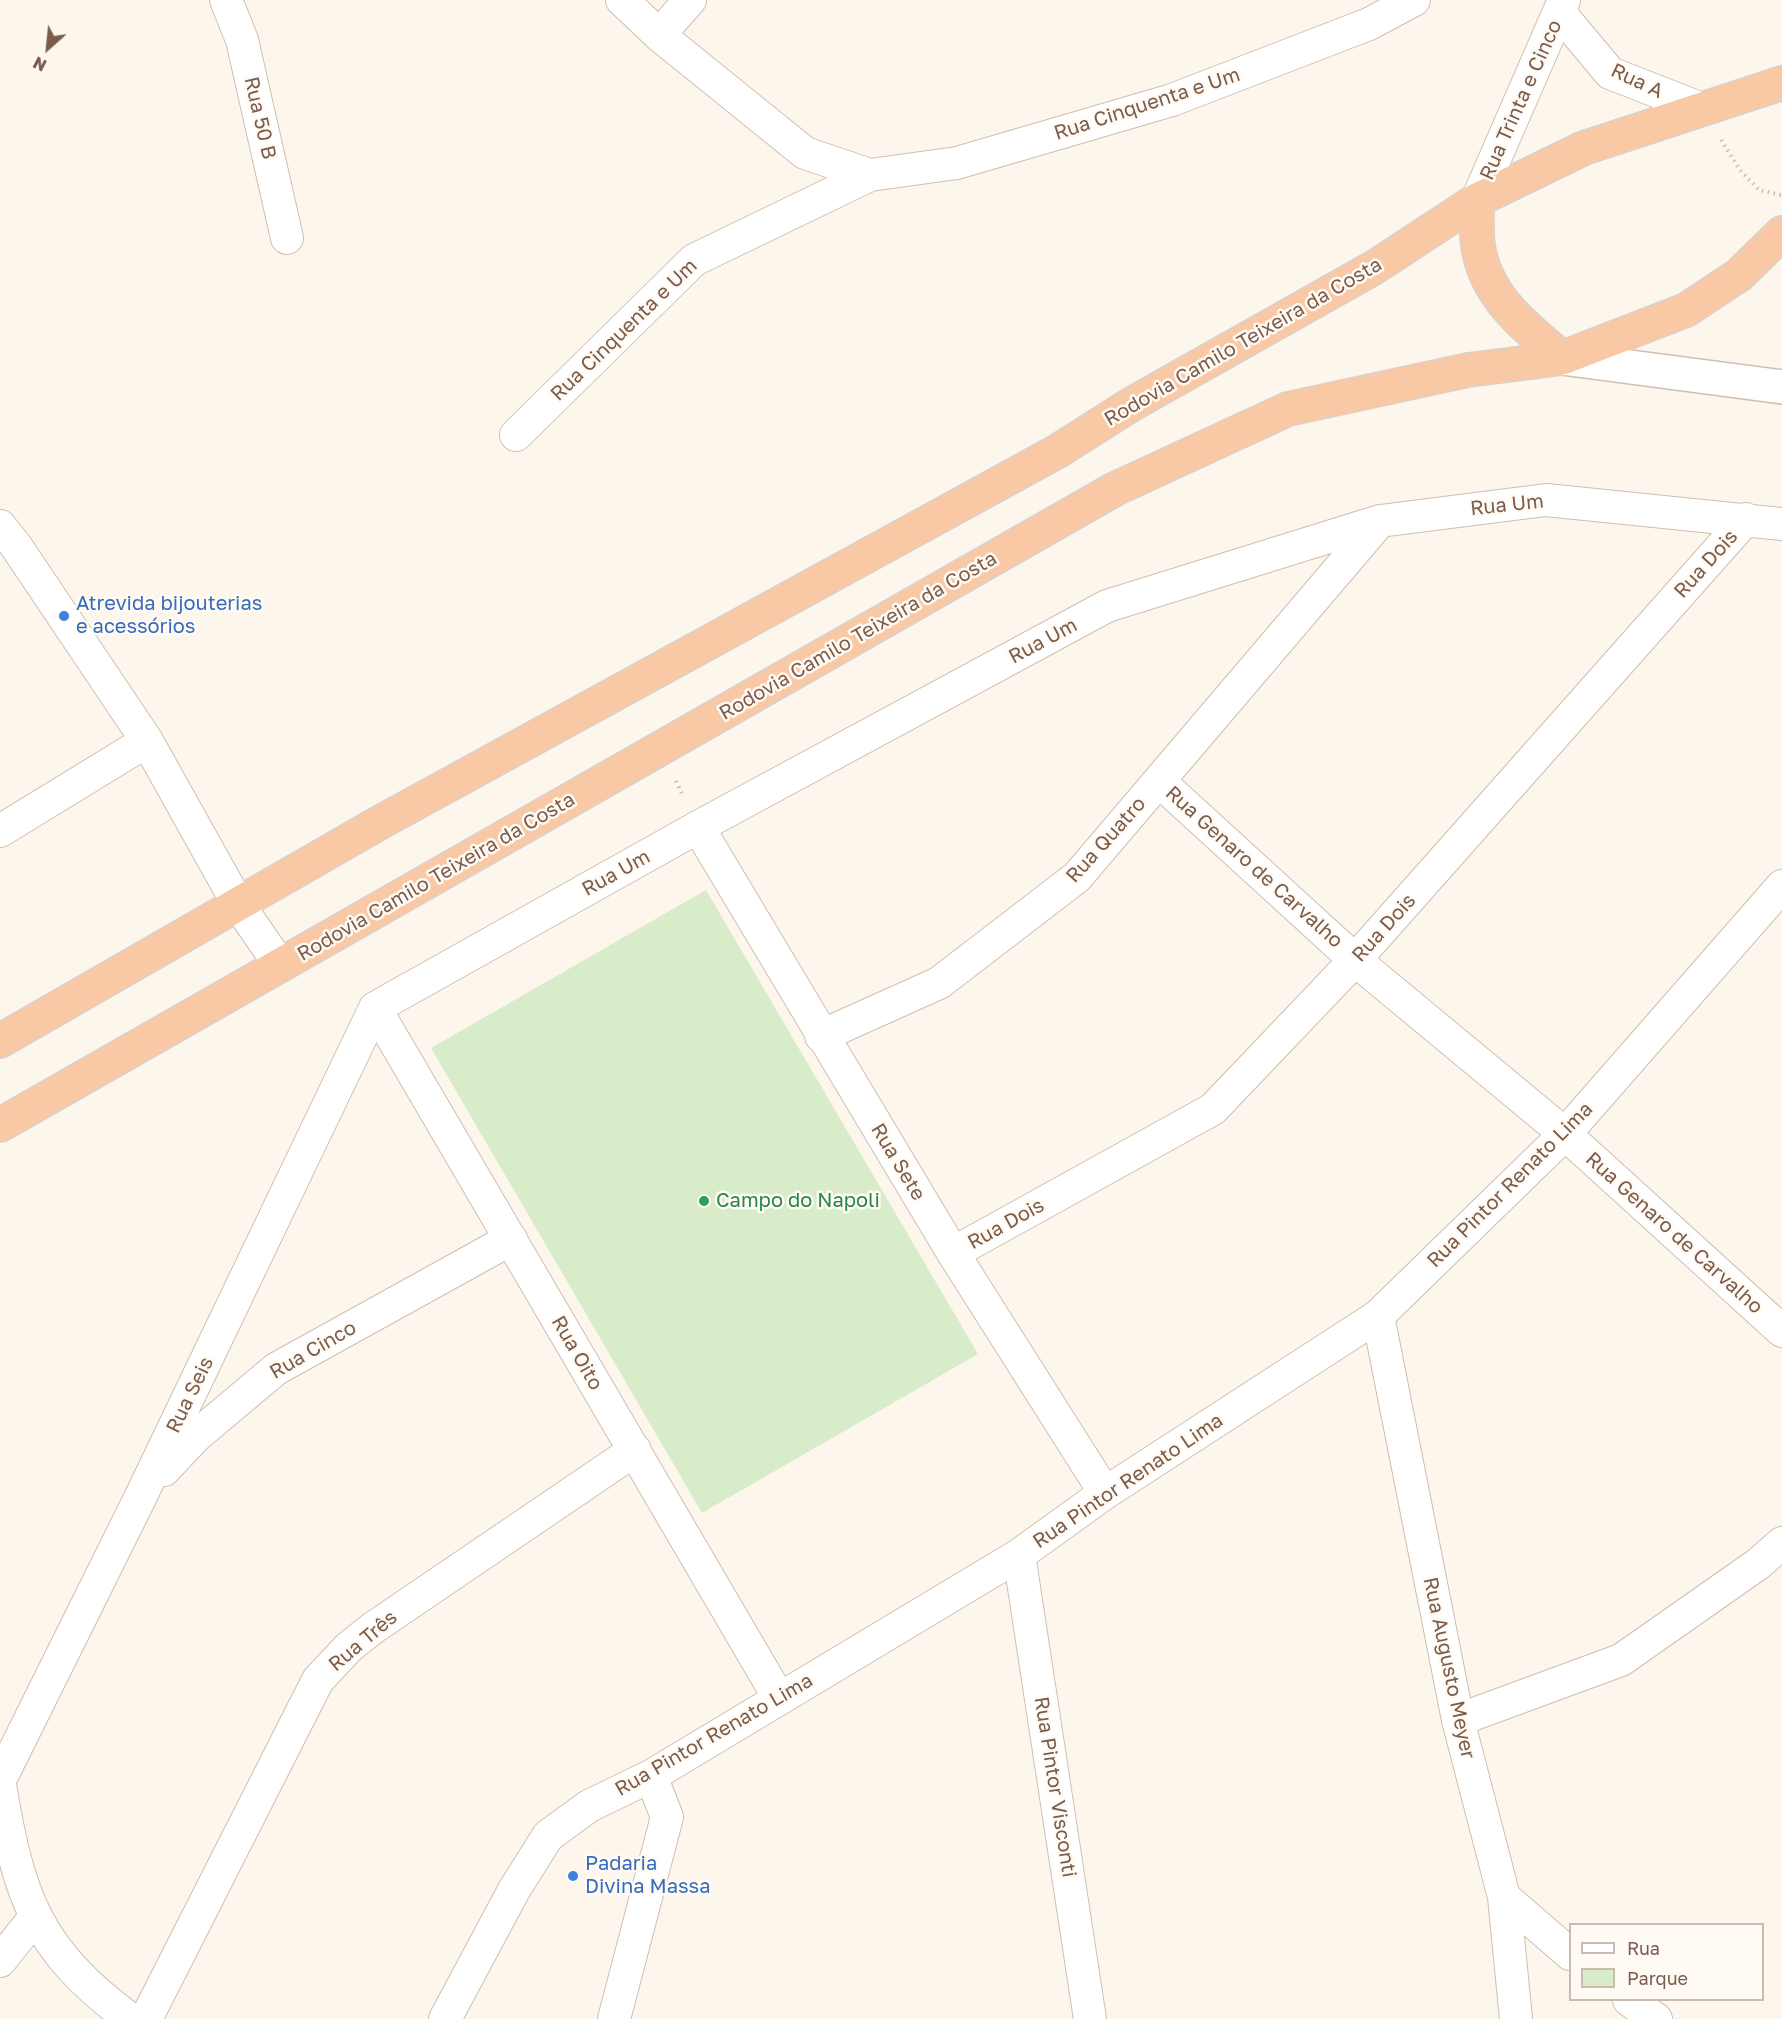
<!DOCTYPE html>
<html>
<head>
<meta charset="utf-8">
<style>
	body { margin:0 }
	#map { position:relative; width:1782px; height:2019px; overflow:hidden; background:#fdf6ec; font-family:"Golos Text",sans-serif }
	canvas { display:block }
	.legend { position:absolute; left:1569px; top:1923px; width:195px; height:78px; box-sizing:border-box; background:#fffaf3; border:2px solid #cabbb1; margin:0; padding:8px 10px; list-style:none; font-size:18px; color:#7a5c4d }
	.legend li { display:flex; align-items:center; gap:12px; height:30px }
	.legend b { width:30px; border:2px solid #cabbb1 }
	.north { position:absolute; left:18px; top:18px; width:60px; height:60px; -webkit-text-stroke:4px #fffaf3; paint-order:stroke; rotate:207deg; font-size:16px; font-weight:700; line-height:24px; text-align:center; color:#7a5c4d }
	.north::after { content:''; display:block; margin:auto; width:21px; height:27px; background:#7a5c4d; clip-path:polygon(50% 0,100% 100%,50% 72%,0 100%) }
</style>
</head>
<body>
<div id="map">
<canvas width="1782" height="2019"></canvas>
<ul class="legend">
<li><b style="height:8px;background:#fff"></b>Rua</li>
<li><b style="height:16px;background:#d8ecc9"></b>Parque</li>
</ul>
<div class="north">N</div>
</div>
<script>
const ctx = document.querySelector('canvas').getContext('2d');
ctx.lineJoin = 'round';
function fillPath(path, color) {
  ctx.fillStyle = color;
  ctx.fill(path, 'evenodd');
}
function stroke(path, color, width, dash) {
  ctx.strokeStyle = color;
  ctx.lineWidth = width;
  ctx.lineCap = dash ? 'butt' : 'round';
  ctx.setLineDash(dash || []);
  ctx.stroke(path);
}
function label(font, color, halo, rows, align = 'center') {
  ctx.font = font + ' "Golos Text",sans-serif';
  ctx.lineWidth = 5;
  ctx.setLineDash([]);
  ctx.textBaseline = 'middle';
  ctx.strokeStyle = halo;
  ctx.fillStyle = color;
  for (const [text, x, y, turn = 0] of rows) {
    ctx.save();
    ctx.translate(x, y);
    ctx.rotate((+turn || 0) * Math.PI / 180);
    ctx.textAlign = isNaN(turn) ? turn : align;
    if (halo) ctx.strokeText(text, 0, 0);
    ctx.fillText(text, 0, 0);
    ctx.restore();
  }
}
const green = new Path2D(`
	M 706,890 L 978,1354 L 702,1513 L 431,1048 Z`);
const path = new Path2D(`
	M 1721,140 L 1740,170 L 1759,190 L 1781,195
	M 676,781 L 683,796`);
const minor = new Path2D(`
	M 226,0 L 242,40 L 287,238
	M 622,0 L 659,35 L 805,153 L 870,175 L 957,163 L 1172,100 L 1369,24 L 1414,0
	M 1559,12 L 1610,73 L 1702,109
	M 659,35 L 690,0
	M 1477,200 L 1564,0
	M 516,435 L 694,260 L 870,175
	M 0,526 L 16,546 L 147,741 L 238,904 L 280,965
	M 1159,781 L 1355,960 L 1565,1134 L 1782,1331
	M 698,827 L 953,1253 L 1105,1493
	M 0,831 L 147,741
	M 375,1008 L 698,827 L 1107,606 L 1380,521 L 1546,500 L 1782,524
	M 375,1008 L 779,1698
	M 821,1036 L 939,983 L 1077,877 L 1380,521
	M 953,1253 L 1213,1109 L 1355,960 L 1746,519
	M 1378,1316 L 1458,1720 L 1504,1897 L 1516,2019
	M 164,1470 L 195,1437 L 276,1369 L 511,1239
	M 1019,1555 L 1090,2019
	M 1458,1720 L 1621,1660 L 1758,1564 L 1782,1543
	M 0,1780 L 141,1496 L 375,1008
	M 0,1785 C 19,1898 36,1949 130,2019
	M 1504,1897 L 1570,1954
	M 0,1961 L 36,1916
	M 1629,2000 L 1656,2019
	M 146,2019 L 318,1680 L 349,1647 L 373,1628 L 635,1450
	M 445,2019 L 514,1890 L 548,1836 L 589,1806 L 651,1776 L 1019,1555 L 1105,1493 L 1378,1316 L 1565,1134 L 1782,886
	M 614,2019 L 667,1817 L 651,1776`);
const tertiary = new Path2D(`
	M 1562,358 L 1782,387`);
const trunk = new Path2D(`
	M 1477,200 C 1477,215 1476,232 1478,246 C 1486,298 1525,326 1562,358
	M 0,1041 L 379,823 L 1058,451 L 1132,404 L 1375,267 L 1477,200 L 1584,148 L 1782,83
	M 0,1125 L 1115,489 L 1288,409 L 1468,370 L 1562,358 L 1686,310 L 1739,275 L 1782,233`);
const markers = [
	[64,616,6,"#3f7fe0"],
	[704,1201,6,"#2e9e5b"],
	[573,1876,6,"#3f7fe0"]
];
const streetNames = [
	["Rua A",1637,81,25],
	["Rua Trinta e Cinco",1521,100,-66],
	["Rua Cinquenta e Um",1147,104,-18],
	["Rua 50 B",260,118,77],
	["Rua Cinquenta e Um",624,330,-44],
	["Rodovia Camilo Teixeira da Costa",1243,342,-30],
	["Rua Um",1507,505,-6],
	["Rua Dois",1706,564,-48],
	["Rodovia Camilo Teixeira da Costa",858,636,-30],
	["Rua Um",1043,641,-28],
	["Rua Quatro",1106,840,-48],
	["Rua Genaro de Carvalho",1254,867,42],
	["Rua Um",616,873,-29],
	["Rodovia Camilo Teixeira da Costa",436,877,-30],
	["Rua Dois",1384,928,-48],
	["Rua Sete",898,1162,59],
	["Rua Pintor Renato Lima",1510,1185,-45],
	["Rua Dois",1006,1224,-29],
	["Rua Genaro de Carvalho",1674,1233,42],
	["Rua Cinco",313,1350,-30],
	["Rua Oito",577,1353,60],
	["Rua Seis",190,1395,-64],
	["Rua Pintor Renato Lima",1128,1481,-34],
	["Rua Três",363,1641,-40],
	["Rua Augusto Meyer",1449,1668,78],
	["Rua Pintor Renato Lima",714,1735,-30],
	["Rua Pintor Visconti",1055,1787,81]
];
const shopNames = [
	["Atrevida bijouterias",76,604],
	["e acessórios",76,627],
	["Padaria",585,1864],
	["Divina Massa",585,1887]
];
const leisureNames = [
	["Campo do Napoli",716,1201]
];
fillPath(green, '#d8ecc9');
stroke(minor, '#d1beb0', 34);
stroke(tertiary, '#d1beb0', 36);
stroke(trunk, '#dad1cd', 36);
stroke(path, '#d9b8a5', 4, [1.5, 4.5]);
stroke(minor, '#fff', 32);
stroke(tertiary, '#fff', 33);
stroke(trunk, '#f9c8a4', 33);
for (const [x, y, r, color] of markers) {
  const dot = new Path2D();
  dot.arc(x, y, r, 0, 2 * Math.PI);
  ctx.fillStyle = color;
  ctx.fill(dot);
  stroke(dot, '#fffaf3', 2);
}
label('20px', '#7a5c4d', '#fffaf3', streetNames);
label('20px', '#366cbe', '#fffaf3', shopNames, 'left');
label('20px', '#27864d', '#fffaf3', leisureNames, 'left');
</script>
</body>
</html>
